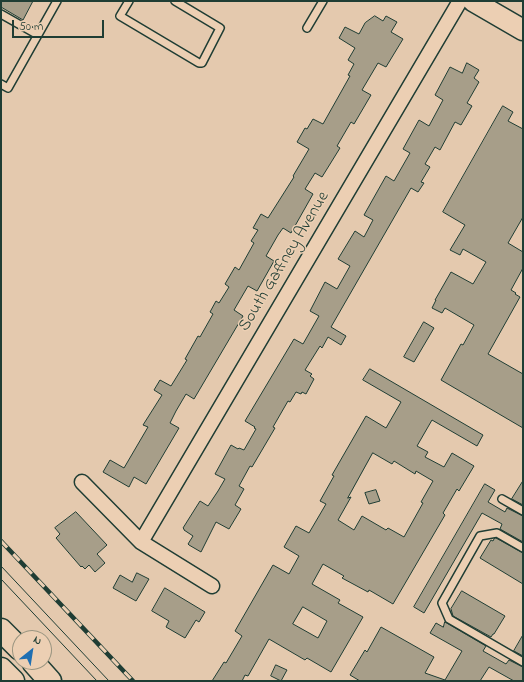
<!DOCTYPE html>
<html>
<head>
<meta charset="utf-8">
<style>
	body { margin:0 }
	#map { position:relative; width:524px; height:682px; overflow:hidden; background:#e4c9ae; font-family:"Indie Flower",sans-serif }
	canvas { display:block }
	.frame { position:absolute; inset:0; border:2px solid #1f3d34; pointer-events:none }
	.north { position:absolute; left:12px; top:630px; width:40px; height:40px; box-sizing:border-box; background:#eccfb3; border:1px solid #9a9580; border-radius:50%; rotate:30deg; font-size:11px; font-weight:700; line-height:16px; text-align:center; color:#1f3d34 }
	.north::after { content:''; display:block; margin:auto; width:14px; height:18px; background:#1f6fb2; clip-path:polygon(50% 0,100% 100%,50% 72%,0 100%) }
	.scale { position:absolute; left:12px; top:20px; width:92px; height:18px; box-sizing:border-box; border:2px solid #1f3d34; border-top:0; padding-left:5px; font-size:12px; line-height:14px; white-space:nowrap; color:#1f3d34; -webkit-text-stroke:3px #eccfb3; paint-order:stroke }
</style>
</head>
<body>
<div id="map">
<canvas width="524" height="682"></canvas>
<div class="frame"></div>
<div class="north">N</div>
<div class="scale">50 m</div>
</div>
<script>
const ctx = document.querySelector('canvas').getContext('2d');
ctx.lineJoin = 'round';
function fillPath(path, color) {
  ctx.fillStyle = color;
  ctx.fill(path, 'evenodd');
}
function stroke(path, color, width, dash) {
  ctx.strokeStyle = color;
  ctx.lineWidth = width;
  ctx.lineCap = dash ? 'butt' : 'round';
  ctx.setLineDash(dash || []);
  ctx.stroke(path);
}
function label(font, color, halo, rows, align = 'center') {
  ctx.font = font + ' "Indie Flower",sans-serif';
  ctx.lineWidth = 3;
  ctx.setLineDash([]);
  ctx.textBaseline = 'middle';
  ctx.strokeStyle = halo;
  ctx.fillStyle = color;
  for (const [text, x, y, turn = 0] of rows) {
    ctx.save();
    ctx.translate(x, y);
    ctx.rotate((+turn || 0) * Math.PI / 180);
    ctx.textAlign = isNaN(turn) ? turn : align;
    if (halo) ctx.strokeText(text, 0, 0);
    ctx.fillText(text, 0, 0);
    ctx.restore();
  }
}
const building = new Path2D(`
	M 1,1 L 33,1 L 23,20 L 1,7 Z
	M 375,16 L 383,21 L 386,16 L 397,22 L 391,32 L 403,39 L 386,67 L 378,63 L 362,90 L 371,95 L 354,124 L 351,122 L 337,146 L 340,148 L 322,177 L 315,173 L 305,189 L 313,194 L 291,233 L 283,228 L 278,235 L 266,256 L 274,261 L 257,291 L 248,286 L 234,310 L 243,316 L 194,399 L 186,394 L 176,411 L 170,423 L 179,428 L 146,484 L 134,477 L 129,487 L 103,472 L 110,460 L 124,468 L 148,427 L 143,425 L 162,395 L 154,390 L 160,380 L 171,386 L 187,360 L 185,359 L 198,336 L 200,337 L 213,314 L 210,312 L 216,301 L 219,303 L 229,287 L 225,284 L 235,267 L 239,270 L 254,243 L 251,241 L 258,230 L 253,228 L 261,214 L 268,218 L 294,177 L 293,176 L 309,149 L 297,142 L 305,128 L 307,129 L 313,119 L 323,124 L 350,76 L 348,75 L 354,64 L 348,60 L 355,48 L 339,38 L 345,27 L 359,34 L 365,23 Z
	M 467,63 L 479,70 L 474,78 L 479,82 L 467,103 L 472,106 L 461,125 L 455,122 L 440,150 L 435,147 L 425,164 L 430,167 L 421,182 L 424,183 L 418,192 L 411,188 L 331,327 L 346,336 L 341,345 L 328,337 L 322,348 L 320,346 L 305,370 L 312,374 L 310,376 L 314,379 L 306,394 L 302,392 L 301,394 L 296,392 L 290,402 L 288,401 L 273,427 L 275,428 L 252,467 L 250,466 L 239,486 L 244,489 L 235,505 L 241,509 L 229,529 L 216,522 L 201,552 L 189,545 L 188,544 L 193,536 L 184,530 L 184,529 L 183,528 L 200,501 L 208,506 L 218,491 L 225,479 L 215,474 L 231,445 L 238,449 L 239,448 L 244,450 L 256,429 L 254,428 L 255,427 L 245,421 L 294,339 L 303,344 L 319,316 L 310,311 L 325,282 L 337,289 L 350,266 L 338,259 L 355,231 L 364,237 L 373,220 L 364,215 L 386,176 L 394,181 L 410,153 L 403,149 L 419,120 L 429,126 L 443,100 L 435,95 L 450,67 L 462,73 Z
	M 503,106 L 513,112 L 508,121 L 523,129 L 523,217 L 508,243 L 523,252 L 523,268 L 511,290 L 516,293 L 515,294 L 520,297 L 488,354 L 523,374 L 523,428 L 441,380 L 461,344 L 463,345 L 474,325 L 445,308 L 442,313 L 432,308 L 436,300 L 435,300 L 451,272 L 473,284 L 486,262 L 463,249 L 460,255 L 450,250 L 465,225 L 443,212 Z
	M 424,322 L 434,328 L 414,362 L 404,357 Z
	M 370,369 L 483,435 L 477,446 L 432,420 L 417,446 L 428,452 L 425,457 L 444,467 L 452,453 L 474,466 L 459,491 L 457,489 L 443,513 L 445,515 L 393,604 L 369,590 L 368,592 L 342,578 L 344,576 L 323,564 L 312,584 L 340,600 L 338,603 L 363,617 L 331,672 L 307,658 L 305,660 L 269,639 L 248,676 L 245,675 L 242,681 L 212,681 L 224,662 L 226,663 L 242,636 L 235,631 L 273,565 L 289,574 L 299,556 L 284,547 L 296,526 L 309,533 L 326,504 L 320,501 L 334,476 L 332,475 L 366,416 L 386,428 L 401,402 L 363,380 ZM 373,453 L 392,464 L 394,461 L 415,474 L 416,471 L 433,481 L 421,502 L 423,503 L 404,537 L 388,528 L 386,530 L 362,516 L 354,530 L 338,520 L 351,497 L 348,498 ZM 303,607 L 327,621 L 318,638 L 293,624 Z
	M 523,481 L 523,505 L 512,499 Z
	M 485,484 L 495,490 L 488,502 L 505,512 L 507,508 L 523,516 L 523,542 L 500,529 L 502,524 L 482,513 L 424,613 L 414,607 Z
	M 376,490 L 380,501 L 369,504 L 365,493 Z
	M 76,512 L 107,545 L 97,554 L 105,563 L 95,572 L 89,565 L 85,569 L 82,566 L 81,567 L 56,538 L 60,534 L 55,528 Z
	M 496,538 L 523,553 L 523,584 L 480,558 L 491,540 L 493,541 L 494,539 Z
	M 137,573 L 149,579 L 136,601 L 113,588 L 120,575 L 132,582 Z
	M 165,588 L 205,612 L 199,622 L 196,620 L 185,638 L 166,627 L 169,621 L 152,611 Z
	M 462,591 L 505,616 L 494,634 L 493,634 L 491,637 L 453,616 L 451,609 Z
	M 445,622 L 486,646 L 483,651 L 506,664 L 509,660 L 523,667 L 523,681 L 514,681 L 489,667 L 480,681 L 360,681 L 350,675 L 365,650 L 367,652 L 381,627 L 434,657 L 425,673 L 445,680 L 462,651 L 430,633 L 436,623 L 443,627 Z
	M 523,635 L 523,656 L 514,651 Z
	M 276,665 L 287,670 L 281,681 L 271,676 Z`);
const lane = new Path2D(`
	M 129,1 L 120,16 L 199,63 L 202,63 L 220,28 L 175,1
	M 1,14 L 38,35
	M 307,28 L 323,1
	M 1,84 L 8,88 L 57,1
	M 502,499 L 523,511
	M 523,548 L 497,533 L 480,536 L 442,603 L 449,619 L 523,662`);
const street = new Path2D(`
	M 82,482 L 141,542 L 212,586
	M 141,542 L 460,1`);
const secondary = new Path2D(`
	M 473,1 L 523,30`);
const primary = new Path2D(`
	M 1,630 L 20,649
	M 33,662 L 50,681
	M 1,669 L 13,681`);
const tram = new Path2D(`
	M 1,566 L 109,681
	M 1,579 L 97,681`);
const rail = new Path2D(`
	M 1,541 L 133,681`);
const streetNames = [
	["South Gaffney Avenue",285,262,-59]
];
fillPath(building, '#a79e89');
stroke(building, '#1f3d34', 1);
stroke(lane, '#1f3d34', 10);
stroke(street, '#1f3d34', 17);
stroke(secondary, '#1f3d34', 23);
stroke(primary, '#1f3d34', 25);
stroke(lane, '#eccfb3', 7);
stroke(street, '#eccfb3', 14);
stroke(secondary, '#eccfb3', 20);
stroke(primary, '#eccfb3', 22);
stroke(tram, '#1f3d34', 1);
stroke(rail, '#1f3d34', 4.5);
stroke(rail, '#eccfb3', 3, [9]);
label('17px', '#1f3d34', '#eccfb3', streetNames);
</script>
</body>
</html>
